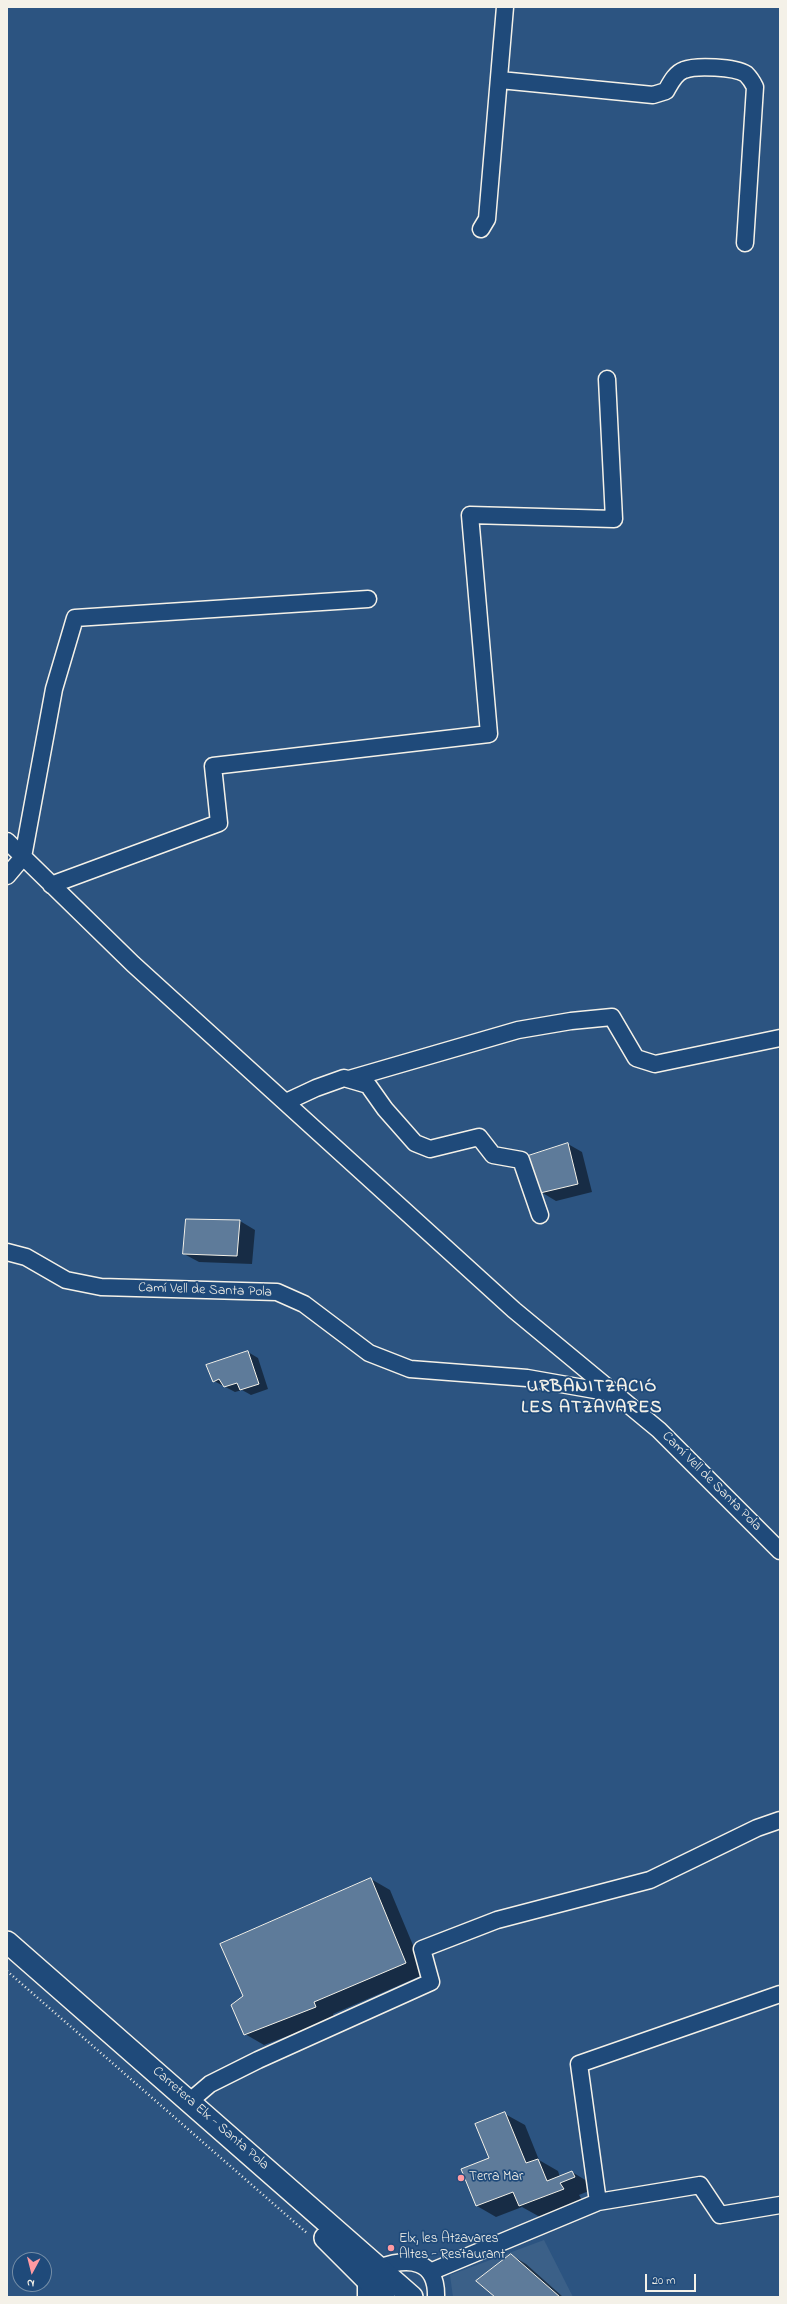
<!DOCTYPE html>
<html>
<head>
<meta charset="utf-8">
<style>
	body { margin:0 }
	#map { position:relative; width:787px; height:2304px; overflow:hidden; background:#2c5481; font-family:"Indie Flower",sans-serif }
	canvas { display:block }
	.frame { position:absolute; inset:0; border:8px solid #f4f1e8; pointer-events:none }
	.north { position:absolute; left:12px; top:2252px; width:40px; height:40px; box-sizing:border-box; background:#1f4a7a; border:1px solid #748da6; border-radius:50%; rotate:187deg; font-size:11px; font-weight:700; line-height:16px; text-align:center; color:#f4f1e8 }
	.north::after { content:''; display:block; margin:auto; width:14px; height:18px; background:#ff9aa2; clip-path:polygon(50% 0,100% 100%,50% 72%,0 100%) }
	.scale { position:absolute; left:645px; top:2274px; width:51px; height:18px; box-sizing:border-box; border:2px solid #f4f1e8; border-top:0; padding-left:5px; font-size:12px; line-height:14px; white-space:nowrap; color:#f4f1e8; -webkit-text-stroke:3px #1f4a7a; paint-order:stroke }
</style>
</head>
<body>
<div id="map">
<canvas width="787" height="2304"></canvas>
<div class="frame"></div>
<div class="north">N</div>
<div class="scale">20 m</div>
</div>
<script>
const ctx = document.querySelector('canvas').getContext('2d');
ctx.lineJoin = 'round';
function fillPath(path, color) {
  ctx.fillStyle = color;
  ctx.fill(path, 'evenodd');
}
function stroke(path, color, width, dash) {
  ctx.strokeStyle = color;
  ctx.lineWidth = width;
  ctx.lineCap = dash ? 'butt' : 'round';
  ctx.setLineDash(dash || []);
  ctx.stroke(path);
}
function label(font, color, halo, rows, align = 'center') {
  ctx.font = font + ' "Indie Flower",sans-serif';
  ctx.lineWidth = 3.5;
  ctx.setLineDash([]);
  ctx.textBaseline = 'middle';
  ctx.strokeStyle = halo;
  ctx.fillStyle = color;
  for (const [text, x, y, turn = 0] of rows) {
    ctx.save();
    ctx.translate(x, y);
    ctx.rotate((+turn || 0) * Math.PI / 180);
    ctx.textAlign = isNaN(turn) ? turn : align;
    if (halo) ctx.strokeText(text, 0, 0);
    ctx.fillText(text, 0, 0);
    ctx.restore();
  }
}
const built = new Path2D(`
	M 544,2240 L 573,2297 L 453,2297 L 450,2275 Z`);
const shadow = new Path2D(`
	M 568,1144 L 582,1152 L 592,1192 L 556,1201 L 541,1192 Z
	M 240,1221 L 255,1230 L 252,1264 L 199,1262 L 184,1254 Z
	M 248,1352 L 258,1358 L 268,1389 L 251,1395 L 242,1390 L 235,1392 L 214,1381 Z
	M 371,1879 L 390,1890 L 425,1974 L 333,2014 L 335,2018 L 264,2045 L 245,2034 L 245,1997 Z
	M 505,2114 L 525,2125 L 539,2160 L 558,2171 L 560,2177 L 572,2172 L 592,2184 L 594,2189 L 579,2195 L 582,2200 L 540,2217 L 522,2207 L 496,2217 L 477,2206 Z
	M 511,2255 L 526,2264 L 563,2297 L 496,2297 Z`);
const building = new Path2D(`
	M 568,1143 L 578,1184 L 540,1193 L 528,1156 Z
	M 186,1219 L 240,1220 L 237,1256 L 183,1254 Z
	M 248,1351 L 259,1384 L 240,1390 L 237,1383 L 224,1387 L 219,1379 L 213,1382 L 206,1365 Z
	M 371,1878 L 406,1963 L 314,2002 L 316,2007 L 244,2035 L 231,2005 L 243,1996 L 220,1944 Z
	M 505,2112 L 526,2163 L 538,2159 L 547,2181 L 572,2171 L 575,2177 L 560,2183 L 564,2189 L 519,2206 L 513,2192 L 476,2206 L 461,2169 L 489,2158 L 475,2124 Z
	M 511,2254 L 560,2297 L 495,2297 L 476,2281 Z`);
const path = new Path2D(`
	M 7,1971 L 308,2234`);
const minor = new Path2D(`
	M 500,80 L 653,95 L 666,91 C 670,84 675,73 684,70 C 696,65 735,67 746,74 C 749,77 753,83 755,87 L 745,243
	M 481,229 L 487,219 L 505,7
	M 7,841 L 133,964 L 514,1310 L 659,1430 L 780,1551
	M 7,876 L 23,857 L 54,689 L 75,618 L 368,599
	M 51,885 L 219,823 L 213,766 L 489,734 L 470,515 L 614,519 L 607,379
	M 349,1079 L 518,1030 L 571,1021 L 612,1017 L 636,1058 L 655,1064 L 780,1038
	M 286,1102 L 316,1088 L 344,1078 L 368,1085 L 385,1109 L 415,1143 L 430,1149 L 479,1137 L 493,1155 L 521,1160 L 540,1215
	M 7,1252 L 26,1257 L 66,1280 L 101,1287 L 277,1292 L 304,1304 L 369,1353 L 410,1369 L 527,1378 L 612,1393
	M 190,2101 L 210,2084 L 258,2060 L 431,1982 L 422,1949 L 497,1920 L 650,1880 L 757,1828 L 780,1820
	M 598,2202 L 579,2064 L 780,1994
	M 379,2268 C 408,2257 437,2259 436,2297
	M 430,2272 L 598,2202 L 700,2185 L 720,2215 L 780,2205
	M 366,2281 L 366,2297`);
const major = new Path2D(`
	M 7,1942 L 412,2297
	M 325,2238 L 384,2297`);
const markers = [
	[461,2178,4,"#ff9aa2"],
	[391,2248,4,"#ff9aa2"]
];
const streetNames = [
	["Camí Vell de Santa Pola",205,1291,2],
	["Camí Vell de Santa Pola",711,1482,45],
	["Carretera Elx - Santa Pola",210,2119,41]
];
const poiNames = [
	["Terra Mar",469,2178],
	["Elx, les Atzavares",399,2240],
	["Altes - Restaurant",399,2256]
];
const districtNames = [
	["URBANITZACIÓ",592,1388],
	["LES ATZAVARES",592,1409]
];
fillPath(built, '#3b6088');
fillPath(shadow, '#0007');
fillPath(building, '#5e7b9a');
stroke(building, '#f4f1e8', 1);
stroke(minor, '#f4f1e8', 19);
stroke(major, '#f4f1e8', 24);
stroke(path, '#f4f1e8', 2.5, [1, 3]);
stroke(minor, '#1f4a7a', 16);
stroke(major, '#1f4a7a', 21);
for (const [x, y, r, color] of markers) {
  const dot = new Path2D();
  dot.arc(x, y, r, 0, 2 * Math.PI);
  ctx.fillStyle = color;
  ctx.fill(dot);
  stroke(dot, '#1f4a7a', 1.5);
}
label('14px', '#f4f1e8', '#1f4a7a', streetNames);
label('14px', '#f4f1e8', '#1f4a7a', poiNames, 'left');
ctx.letterSpacing = '1px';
label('bold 18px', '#f4f1e8', '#1f4a7a', districtNames);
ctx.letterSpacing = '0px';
</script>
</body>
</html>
